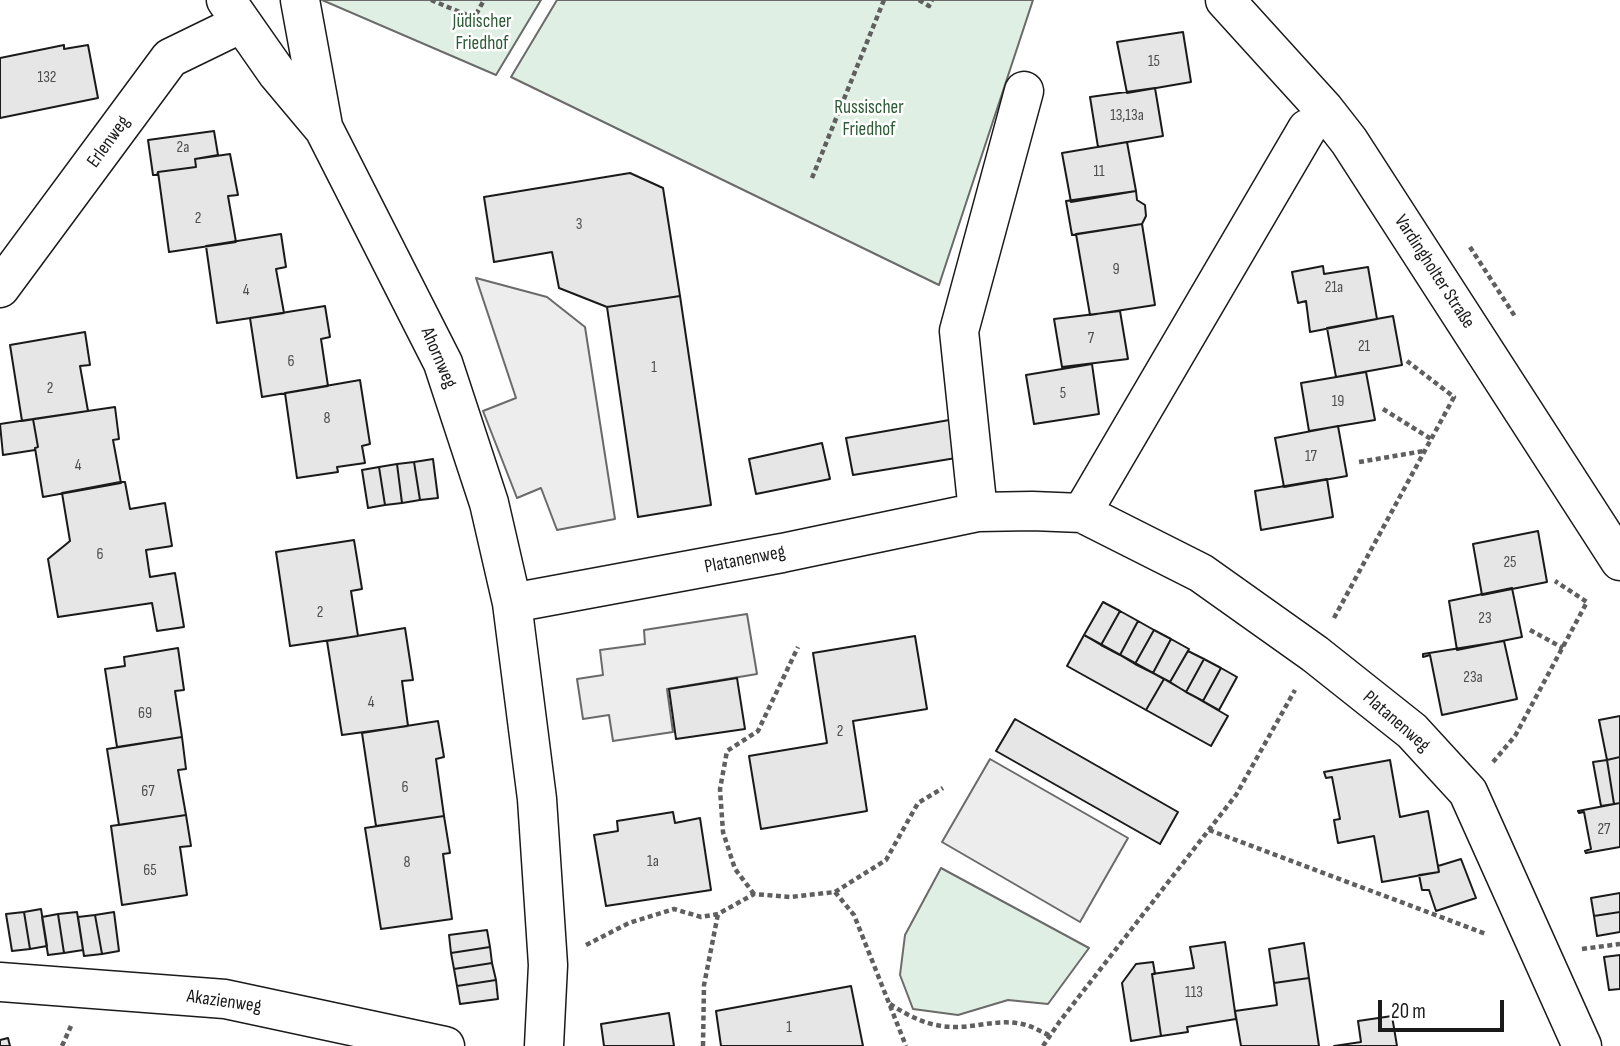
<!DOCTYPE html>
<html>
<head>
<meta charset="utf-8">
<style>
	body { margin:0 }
	#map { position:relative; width:1620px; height:1046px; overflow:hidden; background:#fff; font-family:"Sofia Sans Condensed",sans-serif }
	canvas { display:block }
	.scale { position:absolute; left:1378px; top:1000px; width:126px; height:32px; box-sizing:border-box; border:4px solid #1a1a1a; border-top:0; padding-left:9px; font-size:21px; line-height:24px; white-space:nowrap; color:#1a1a1a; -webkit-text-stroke:5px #fff; paint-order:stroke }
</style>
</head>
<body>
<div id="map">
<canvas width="1620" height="1046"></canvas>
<div class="scale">20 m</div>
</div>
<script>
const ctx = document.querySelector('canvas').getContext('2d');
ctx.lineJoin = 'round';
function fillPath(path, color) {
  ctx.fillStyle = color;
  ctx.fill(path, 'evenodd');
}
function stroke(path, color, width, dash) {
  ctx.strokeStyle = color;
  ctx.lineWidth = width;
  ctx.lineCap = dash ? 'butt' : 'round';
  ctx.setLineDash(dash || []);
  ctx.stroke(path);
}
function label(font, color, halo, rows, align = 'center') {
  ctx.font = font + ' "Sofia Sans Condensed",sans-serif';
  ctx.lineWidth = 5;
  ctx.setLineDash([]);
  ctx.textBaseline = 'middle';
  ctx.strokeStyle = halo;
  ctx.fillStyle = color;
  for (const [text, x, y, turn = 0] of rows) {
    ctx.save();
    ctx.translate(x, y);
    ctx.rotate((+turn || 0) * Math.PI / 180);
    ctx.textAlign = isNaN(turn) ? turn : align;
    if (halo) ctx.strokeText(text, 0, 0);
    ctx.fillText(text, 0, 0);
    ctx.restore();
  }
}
const green = new Path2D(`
	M 322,0 L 541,0 L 496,75 Z
	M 557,0 L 1033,0 L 939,285 L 511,77 Z
	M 941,868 L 1089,948 L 1048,1004 L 1008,1000 L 958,1015 L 913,1009 L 900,975 L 905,935 Z`);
const parking = new Path2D(`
	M 476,278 L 547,297 L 585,327 L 615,519 L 557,530 L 541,488 L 517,498 L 483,411 L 516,398 Z
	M 747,614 L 757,674 L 667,689 L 673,732 L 613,741 L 609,715 L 583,719 L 577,679 L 603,675 L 600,650 L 645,644 L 644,630 Z
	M 990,759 L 1128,838 L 1080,922 L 942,842 Z`);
const building = new Path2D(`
	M 1183,32 L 1191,82 L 1127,93 L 1117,42 Z
	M 64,45 L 64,49 L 88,45 L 98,98 L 0,118 L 0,58 Z
	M 1155,88 L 1163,136 L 1098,147 L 1090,97 Z
	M 214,131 L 218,155 L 195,159 L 196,167 L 158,172 L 157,175 L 153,175 L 148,140 Z
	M 1127,142 L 1136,191 L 1071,202 L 1062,153 Z
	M 230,154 L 238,195 L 228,196 L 236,242 L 169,252 L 158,172 L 196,167 L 195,159 Z
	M 630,173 L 663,188 L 680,296 L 607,307 L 559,288 L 552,252 L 494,262 L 484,197 Z
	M 1136,191 L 1137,200 L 1145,205 L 1146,216 L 1142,224 L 1072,235 L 1066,201 Z
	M 1142,224 L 1155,305 L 1090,315 L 1076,234 Z
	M 281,234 L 286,267 L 276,269 L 284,313 L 217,323 L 206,246 Z
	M 1323,266 L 1324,274 L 1368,267 L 1377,319 L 1310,332 L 1306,301 L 1298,303 L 1292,272 Z
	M 680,296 L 711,505 L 638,517 L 607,307 Z
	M 325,306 L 330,337 L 321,339 L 328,386 L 262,397 L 250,318 Z
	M 1120,311 L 1128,359 L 1062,367 L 1054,319 Z
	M 1393,316 L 1402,365 L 1336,377 L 1327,328 Z
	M 85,332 L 90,365 L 80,366 L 88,411 L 22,421 L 10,345 Z
	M 1092,364 L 1099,414 L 1034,424 L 1026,375 Z
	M 1366,372 L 1375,420 L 1309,431 L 1301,383 Z
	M 360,380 L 370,444 L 362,446 L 365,463 L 337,467 L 338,472 L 297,478 L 285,393 Z
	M 115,407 L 119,439 L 113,440 L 121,483 L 43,497 L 35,448 L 38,447 L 33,419 Z
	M 33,419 L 38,447 L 35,448 L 35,450 L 3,455 L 0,424 Z
	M 955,419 L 962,457 L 853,475 L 846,438 Z
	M 1338,426 L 1347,476 L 1284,487 L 1275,438 Z
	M 822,443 L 830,479 L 756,494 L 749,459 Z
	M 433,459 L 438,498 L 420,500 L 414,462 Z
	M 414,462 L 420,500 L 402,503 L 397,464 Z
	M 397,464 L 402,503 L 385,505 L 379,467 Z
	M 379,467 L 385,505 L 368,508 L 362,470 Z
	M 1327,479 L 1333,517 L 1261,530 L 1255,491 Z
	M 120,482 L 125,482 L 130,509 L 165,503 L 172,546 L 146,550 L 150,577 L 175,573 L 184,627 L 157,631 L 152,603 L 58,617 L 48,559 L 70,541 L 62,493 Z
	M 1538,531 L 1547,582 L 1482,595 L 1473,544 Z
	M 354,540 L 362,589 L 351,591 L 358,636 L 290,646 L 276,552 Z
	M 1512,588 L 1522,637 L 1457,650 L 1449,601 Z
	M 1103,602 L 1120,611 L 1101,645 L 1084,635 Z
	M 1120,611 L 1138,621 L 1120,655 L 1101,645 Z
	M 1138,621 L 1154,630 L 1135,664 L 1120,655 Z
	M 405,628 L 413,680 L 402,681 L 408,726 L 342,735 L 327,641 Z
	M 1154,630 L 1171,639 L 1153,673 L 1135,664 Z
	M 1084,635 L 1164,679 L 1146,710 L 1067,666 Z
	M 915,636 L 927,709 L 853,721 L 867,811 L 761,829 L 749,756 L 827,743 L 813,653 Z
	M 1171,639 L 1189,649 L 1170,682 L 1153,673 Z
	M 1504,641 L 1517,699 L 1442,715 L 1430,655 L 1423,657 L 1423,654 Z
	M 178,648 L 184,690 L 175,691 L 182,737 L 117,747 L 105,669 L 125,666 L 124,657 Z
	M 1188,651 L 1204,659 L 1186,692 L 1170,682 Z
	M 1204,659 L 1221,668 L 1203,701 L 1186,692 Z
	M 1221,668 L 1237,677 L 1219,710 L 1203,701 Z
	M 737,678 L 745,729 L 676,739 L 669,689 Z
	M 1164,679 L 1228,716 L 1211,746 L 1146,710 Z
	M 1620,716 L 1620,757 L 1607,760 L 1599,720 Z
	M 1015,719 L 1178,812 L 1160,844 L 996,751 Z
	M 438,721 L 444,757 L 436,759 L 444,816 L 376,826 L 362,733 Z
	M 182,737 L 186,769 L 178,770 L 186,815 L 119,825 L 107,749 Z
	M 1620,757 L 1620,803 L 1614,804 L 1607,760 Z
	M 1390,760 L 1400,817 L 1428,811 L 1439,872 L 1382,882 L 1374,836 L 1338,843 L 1334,820 L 1340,819 L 1332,777 L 1326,778 L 1324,772 Z
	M 1607,760 L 1614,804 L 1601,806 L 1593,762 Z
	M 1620,803 L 1620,847 L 1586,853 L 1585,851 L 1591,849 L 1584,812 L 1579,813 L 1578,811 Z
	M 673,812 L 675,823 L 700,818 L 711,890 L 606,906 L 594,835 L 618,831 L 617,821 Z
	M 186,815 L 191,846 L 180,847 L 187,895 L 122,905 L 111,826 Z
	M 444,816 L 450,853 L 443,854 L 452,919 L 381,929 L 365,828 Z
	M 1461,859 L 1476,898 L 1436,911 L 1429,890 L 1422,890 L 1419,875 L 1439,872 L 1438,866 Z
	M 1620,893 L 1620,912 L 1594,916 L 1591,898 Z
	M 41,909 L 47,946 L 30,949 L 24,912 Z
	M 24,912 L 30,949 L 12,951 L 6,914 Z
	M 77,912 L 83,950 L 64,953 L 58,914 Z
	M 114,912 L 119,951 L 102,954 L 95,915 Z
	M 1620,912 L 1620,932 L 1597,936 L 1594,916 Z
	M 58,914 L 64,953 L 48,955 L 42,917 Z
	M 95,915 L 102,954 L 84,956 L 78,917 Z
	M 487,930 L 490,947 L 451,953 L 449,935 Z
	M 1225,942 L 1236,1019 L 1187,1027 L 1188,1032 L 1161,1036 L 1152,974 L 1194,968 L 1190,947 Z
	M 1304,943 L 1309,978 L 1274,983 L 1269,949 Z
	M 490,947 L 492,963 L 454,969 L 451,953 Z
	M 1620,955 L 1620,989 L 1609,990 L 1604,957 Z
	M 1153,962 L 1155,974 L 1152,974 L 1161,1036 L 1131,1041 L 1122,983 L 1136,964 Z
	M 492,963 L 496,980 L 457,986 L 454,969 Z
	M 1309,978 L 1319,1046 L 1241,1046 L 1235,1011 L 1277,1005 L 1274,983 Z
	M 496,980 L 498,999 L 460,1004 L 457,986 Z
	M 851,986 L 863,1046 L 721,1046 L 716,1011 Z
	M 669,1013 L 674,1046 L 604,1046 L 601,1024 Z
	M 1392,1016 L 1397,1046 L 1334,1046 L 1361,1042 L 1358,1021 Z
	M 8,1038 L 10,1046 L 0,1046 L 0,1040 Z`);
const path = new Path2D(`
	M 431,0 L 474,18 L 484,0
	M 919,0 L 929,6 L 932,0
	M 812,178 L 884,0
	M 1470,247 L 1516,318
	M 1383,409 L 1431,439
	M 1359,462 L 1424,451
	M 1334,618 L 1454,397 L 1407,361
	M 1530,630 L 1563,648
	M 1493,762 L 1515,736 L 1587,602 L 1555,581
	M 1209,830 L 1486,934
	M 835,892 L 854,915 L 906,1046
	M 754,894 L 735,869 L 723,832 L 720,789 L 727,751 L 758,731 L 798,647
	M 586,945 L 629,923 L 674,909 L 701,917 L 718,914 L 754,894 L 790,897 L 835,892 L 886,860 L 918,803 L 943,788
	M 1582,949 L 1620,944
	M 890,1004 C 910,1017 930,1027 955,1027 C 979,1027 1002,1018 1026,1025 C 1034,1027 1043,1033 1051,1036
	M 62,1046 L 71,1026
	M 703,1046 L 704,985 L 718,914
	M 1043,1046 L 1060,1021 L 1236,795 L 1295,690`);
const minor = new Path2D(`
	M 226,0 L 277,73 L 324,129 L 443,363 L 489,503 L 512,603 L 537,799 L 548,965 L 544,1046
	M 300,0 L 323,126
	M 1225,0 L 1324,109 L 1349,141 L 1620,561
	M 0,288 L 170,58 L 242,23
	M 978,512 L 959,331 L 1024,91
	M 1082,513 L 1307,129
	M 512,603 L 782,553 L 978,512 L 1032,511 L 1082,513 L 1201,573 L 1315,654 L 1412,731 L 1468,792 L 1582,1046
	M 0,982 L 225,999 L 445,1046`);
const numberNames = [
	["15",1154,62],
	["132",47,78],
	["13,13a",1127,116],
	["2a",183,148],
	["11",1099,172],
	["2",198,219],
	["3",579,225],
	["9",1116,270],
	["21a",1334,288],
	["4",246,291],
	["7",1091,339],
	["21",1364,347],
	["6",291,362],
	["1",654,368],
	["2",50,389],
	["5",1063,394],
	["19",1338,402],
	["8",327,419],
	["17",1311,457],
	["4",78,466],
	["6",100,555],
	["25",1510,563],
	["2",320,613],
	["23",1485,619],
	["23a",1473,678],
	["4",371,703],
	["69",145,714],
	["2",840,732],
	["6",405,788],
	["67",148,792],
	["27",1604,830],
	["1a",653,862],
	["8",407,863],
	["65",150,871],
	["113",1194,993],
	["1",789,1028]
];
const parkNames = [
	["Jüdischer",482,22],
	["Friedhof",482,44],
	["Russischer",869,108],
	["Friedhof",869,130]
];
const streetNames = [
	["Erlenweg",109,142,-54],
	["Vardingholter Straße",1434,272,57],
	["Ahornweg",438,358,67],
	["Platanenweg",745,560,-11],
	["Platanenweg",1396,722,41],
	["Akazienweg",224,1002,8]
];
fillPath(green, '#e0efe3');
stroke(green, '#6a6a6a', 2);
fillPath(parking, '#ededed');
stroke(parking, '#6a6a6a', 2);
fillPath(building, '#e6e6e6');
stroke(building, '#1a1a1a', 2);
stroke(minor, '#1a1a1a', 41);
stroke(path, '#5f5f5f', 4.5, [5, 3.5]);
stroke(minor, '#fff', 38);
label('16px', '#4d4d4d', null, numberNames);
label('19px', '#2b5a34', '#fff', parkNames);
label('19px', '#1a1a1a', '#fff', streetNames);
</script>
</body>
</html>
